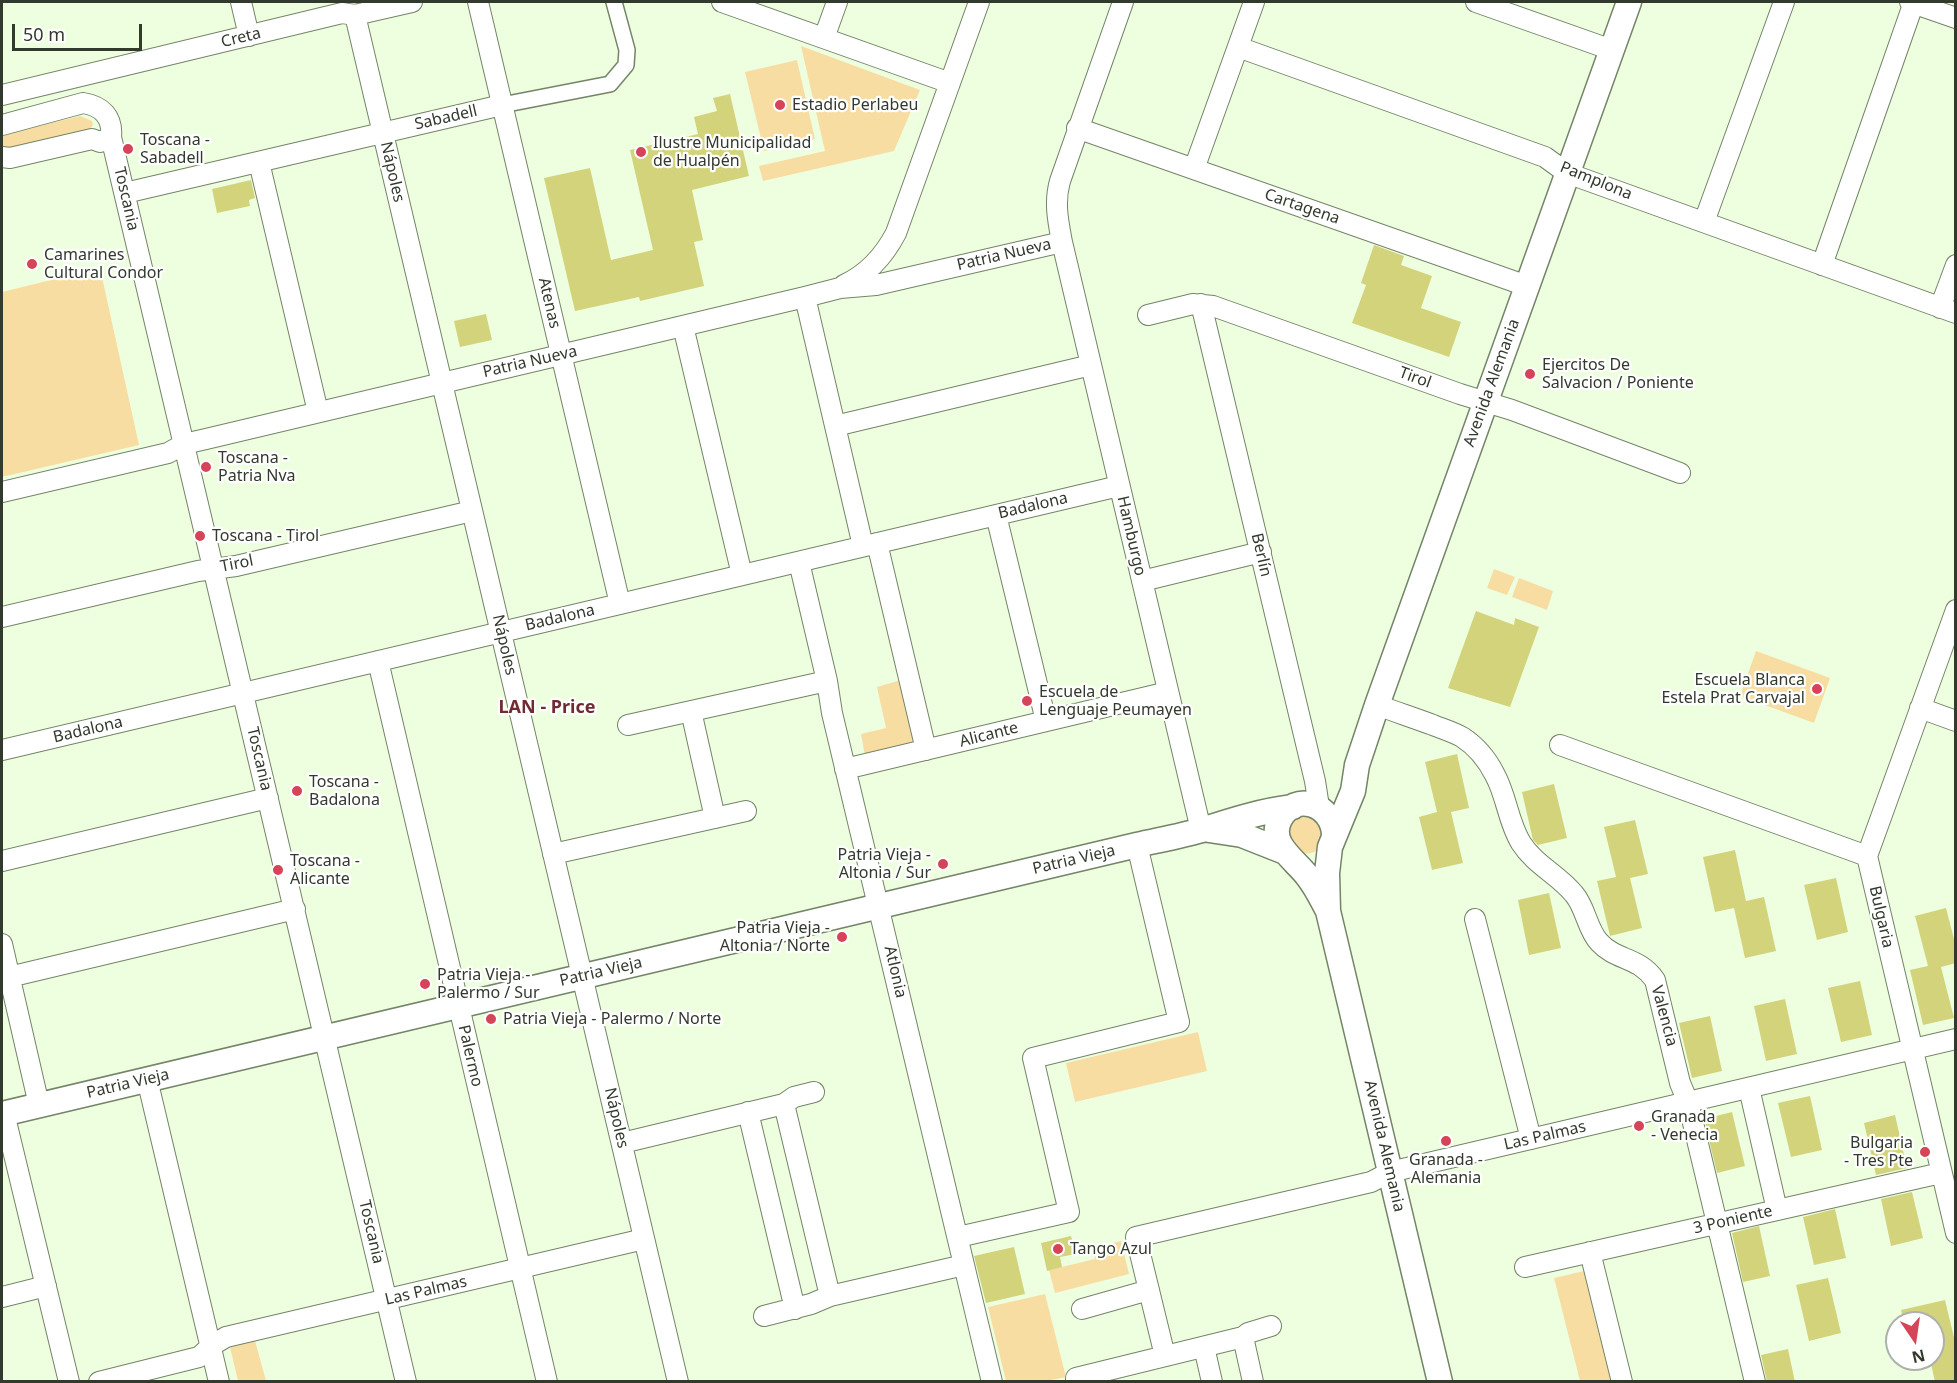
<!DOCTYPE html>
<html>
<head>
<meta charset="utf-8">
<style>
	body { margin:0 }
	#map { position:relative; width:1957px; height:1383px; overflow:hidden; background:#edffdf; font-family:"Noto Sans",sans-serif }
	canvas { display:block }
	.frame { position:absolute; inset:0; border:3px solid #32392d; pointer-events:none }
	.north { position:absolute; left:1885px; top:1311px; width:60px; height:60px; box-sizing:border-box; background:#fff; border:2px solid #adb0ab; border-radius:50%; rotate:167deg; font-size:16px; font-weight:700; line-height:24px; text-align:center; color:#32392d }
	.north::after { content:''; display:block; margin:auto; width:21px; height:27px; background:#d54457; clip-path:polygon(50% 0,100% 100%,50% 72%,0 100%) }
	.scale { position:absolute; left:12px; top:24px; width:130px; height:27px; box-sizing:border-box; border:3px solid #32392d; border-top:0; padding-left:8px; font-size:18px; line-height:21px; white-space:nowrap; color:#32392d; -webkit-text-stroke:4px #fff; paint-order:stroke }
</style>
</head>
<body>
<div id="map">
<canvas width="1957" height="1383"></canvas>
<div class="frame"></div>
<div class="north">N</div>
<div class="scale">50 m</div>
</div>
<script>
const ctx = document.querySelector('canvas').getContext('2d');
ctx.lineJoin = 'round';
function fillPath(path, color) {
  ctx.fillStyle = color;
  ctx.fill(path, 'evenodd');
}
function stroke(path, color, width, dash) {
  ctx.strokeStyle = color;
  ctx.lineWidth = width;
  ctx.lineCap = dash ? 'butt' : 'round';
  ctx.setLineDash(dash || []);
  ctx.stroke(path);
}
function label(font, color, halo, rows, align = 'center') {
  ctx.font = font + ' "Noto Sans",sans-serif';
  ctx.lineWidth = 4.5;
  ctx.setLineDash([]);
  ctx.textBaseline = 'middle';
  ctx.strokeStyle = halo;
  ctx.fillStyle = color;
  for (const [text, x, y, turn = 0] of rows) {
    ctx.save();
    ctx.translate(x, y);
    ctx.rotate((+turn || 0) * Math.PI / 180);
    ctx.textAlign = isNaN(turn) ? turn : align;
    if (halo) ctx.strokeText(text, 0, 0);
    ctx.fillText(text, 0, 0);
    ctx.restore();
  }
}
const green = new Path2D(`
	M 801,46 L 920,90 L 894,151 L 763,181 L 759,166 L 825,151 Z
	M 797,60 L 815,139 L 764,151 L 745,72 Z
	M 80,116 L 92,121 L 93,125 L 90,129 L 2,149 L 2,135 Z
	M 100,268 L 139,445 L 2,477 L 2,292 Z
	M 1494,569 L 1515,577 L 1507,595 L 1487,588 Z
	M 1519,578 L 1553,591 L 1547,610 L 1512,597 Z
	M 1756,651 L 1830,678 L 1814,723 L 1740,696 Z
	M 901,680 L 917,744 L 866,762 L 861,734 L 886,728 L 877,687 Z
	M 1296,813 L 1324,820 L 1321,848 C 1309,857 1301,854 1289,847 L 1289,819 Z
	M 1198,1032 L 1207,1071 L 1075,1102 L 1066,1063 Z
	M 1121,1241 L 1129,1274 L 1055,1293 L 1049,1270 L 1095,1259 L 1093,1248 Z
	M 1584,1271 L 1611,1381 L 1580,1381 L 1554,1278 Z
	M 1045,1294 L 1066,1377 L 1046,1381 L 1006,1381 L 988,1307 Z
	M 254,1337 L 266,1381 L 238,1381 L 229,1343 Z`);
const building = new Path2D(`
	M 730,94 L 749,176 L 692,190 L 703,240 L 694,242 L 704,286 L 640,301 L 639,297 L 575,311 L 544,178 L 590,168 L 611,260 L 653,250 L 630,150 L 698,134 L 694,117 L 717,111 L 713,98 Z
	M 251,180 L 255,198 L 249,200 L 250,206 L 217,213 L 212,189 Z
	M 1374,245 L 1404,256 L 1401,265 L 1432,276 L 1421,308 L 1461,322 L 1449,357 L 1352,323 L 1366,285 L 1361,283 Z
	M 486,314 L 492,340 L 460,347 L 454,321 Z
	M 1476,611 L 1514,625 L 1515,618 L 1539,627 L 1510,707 L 1448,688 Z
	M 1457,754 L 1469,808 L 1451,812 L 1463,863 L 1432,870 L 1419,817 L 1437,812 L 1425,762 Z
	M 1554,784 L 1567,838 L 1538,845 L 1533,840 L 1522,792 Z
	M 1635,820 L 1648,874 L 1630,878 L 1642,928 L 1610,936 L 1597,881 L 1616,877 L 1604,827 Z
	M 1735,850 L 1746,901 L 1764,897 L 1776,951 L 1745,958 L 1734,908 L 1715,912 L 1703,857 Z
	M 1836,878 L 1848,932 L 1817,940 L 1804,885 Z
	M 1549,893 L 1561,948 L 1529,955 L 1518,900 Z
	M 1946,908 L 1956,947 L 1956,963 L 1941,967 L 1954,1018 L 1923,1025 L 1910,970 L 1928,966 L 1915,916 Z
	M 1860,981 L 1872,1035 L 1841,1042 L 1828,988 Z
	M 1785,999 L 1797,1054 L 1766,1061 L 1754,1006 Z
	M 1710,1016 L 1722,1071 L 1692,1078 L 1679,1023 Z
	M 1810,1096 L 1822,1150 L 1791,1157 L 1778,1103 Z
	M 1732,1112 L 1745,1166 L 1717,1173 L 1704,1119 Z
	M 1895,1115 L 1907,1168 L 1876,1175 L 1864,1123 Z
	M 1912,1192 L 1923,1238 L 1891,1246 L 1881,1199 Z
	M 1835,1209 L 1846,1258 L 1814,1265 L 1803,1217 Z
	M 1759,1226 L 1770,1276 L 1743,1282 L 1732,1233 Z
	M 1071,1236 L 1076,1254 L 1060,1257 L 1062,1267 L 1047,1271 L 1041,1243 Z
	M 1014,1247 L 1025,1294 L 986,1303 L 974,1256 Z
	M 1828,1278 L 1841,1333 L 1809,1341 L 1796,1285 Z
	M 1945,1300 L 1956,1346 L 1956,1382 L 1935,1382 L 1930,1359 L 1933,1359 L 1933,1323 L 1904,1323 L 1901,1310 Z
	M 1788,1349 L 1795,1382 L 1767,1382 L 1761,1355 Z`);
const pedestrian = new Path2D(`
	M 502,105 L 610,84 L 626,65 L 627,50 L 614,2`);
const minor = new Path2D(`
	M 241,2 L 249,36
	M 478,2 L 620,604
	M 722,2 L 950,83
	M 1123,2 L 1060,181 C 1054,202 1058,221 1062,242 L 1201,830
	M 1476,2 L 1612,50
	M 1910,2 L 1956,18
	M 355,15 L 678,1382
	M 824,38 L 837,2
	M 1238,47 L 1545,157 L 1567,173 L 1956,313
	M 2,95 L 342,13 L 355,15 L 412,2
	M 2,125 L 83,103 C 102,106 113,117 111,137 L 406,1382
	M 1077,128 L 1527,286
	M 2,157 L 10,158 L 92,139 L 100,142 L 111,137
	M 259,162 L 318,412
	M 1194,169 L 1254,2
	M 125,193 L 502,105
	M 1704,222 L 1784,2
	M 1822,265 L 1914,2
	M 844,285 C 868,274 884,256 896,233 L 979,2
	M 805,297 L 863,546
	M 1201,304 L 1315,781 L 1319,807
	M 1940,308 L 1956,265
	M 1148,315 L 1193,304 L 1213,306 L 1460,394 L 1512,410 L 1680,473
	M 683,326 L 742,575
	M 835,426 L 1091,365
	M 2,492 L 168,453 L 184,444 L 206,439 L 805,297 L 840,288 L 876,285 L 1062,242
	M 996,515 L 1046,721
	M 877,543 L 926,750
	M 799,562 L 827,681 L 832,713 L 992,1382
	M 1142,581 L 1261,552
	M 1956,610 L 1867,856 L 1956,1233
	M 2,617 L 198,571 L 236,566 L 472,511
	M 378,661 L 547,1382
	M 1377,705 C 1396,712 1414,718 1433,725 C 1443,729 1453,732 1462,737 C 1476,746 1488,761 1495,775 C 1507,797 1508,822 1521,843 C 1535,865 1559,875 1574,894 C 1586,908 1587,929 1599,942 C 1616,961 1638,956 1655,980 L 1680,1083 L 1688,1102 L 1755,1382
	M 1920,708 L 1956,721
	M 691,711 L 715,818
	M 628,725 L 827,681
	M 1560,745 L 1867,856
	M 2,750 L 1119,486
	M 845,769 L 1168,692
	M 553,854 L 746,811
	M 2,861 L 268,798
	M 1475,919 L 1531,1139
	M 2,944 L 39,1105
	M 9,977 L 295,909
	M 147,1079 L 219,1382
	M 1749,1088 L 1777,1210
	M 784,1104 L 830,1296
	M 748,1112 L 795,1309
	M 4,1113 L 69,1382
	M 622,1143 L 784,1104 L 794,1097 L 814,1092
	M 958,1237 L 1069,1212 L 1033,1058 L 1179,1022 L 1137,845
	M 1590,1252 L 1622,1382
	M 1525,1267 L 1941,1173
	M 2,1297 L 46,1286
	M 1082,1309 L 1149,1290
	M 764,1316 L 811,1304 L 830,1296 L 964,1265
	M 1243,1337 L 1253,1382
	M 1204,1347 L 1212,1382
	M 1165,1356 L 1136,1237 L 1371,1182 L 1390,1172 L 1956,1039
	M 99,1382 L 199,1357 L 211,1346 L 226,1337 L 644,1239
	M 1076,1382 L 1076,1378 L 1243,1337 L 1248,1333 L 1271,1326`);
const tertiary = new Path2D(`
	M 1209,830 L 1242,835 L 1285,852
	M 1327,909 C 1321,898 1316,887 1308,877 C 1296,860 1267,844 1280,819 C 1295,791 1333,804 1334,835
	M 2,1114 L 1137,845 C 1159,840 1181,836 1202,830 C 1232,820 1261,811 1293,807
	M 1440,1382 L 1328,911 L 1327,873 L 1330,847 L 1353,791 L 1357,765 L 1377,705 L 1629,2`);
const markers = [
	[780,105,6,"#d54457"],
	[128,149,6,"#d54457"],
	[641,152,6,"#d54457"],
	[32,264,6,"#d54457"],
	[1530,374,6,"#d54457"],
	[206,467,6,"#d54457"],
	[200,536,6,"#d54457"],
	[1817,689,6,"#d54457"],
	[1027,701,6,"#d54457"],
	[297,791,6,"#d54457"],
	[943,864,6,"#d54457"],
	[278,870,6,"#d54457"],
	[842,937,6,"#d54457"],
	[425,984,6,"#d54457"],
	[491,1019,6,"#d54457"],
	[1639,1126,6,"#d54457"],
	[1446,1141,6,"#d54457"],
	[1925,1152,6,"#d54457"],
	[1058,1249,6,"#d54457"]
];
const streetNames = [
	["Creta",241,38,-14],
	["Sabadell",446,118,-13],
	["Nápoles",392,172,77],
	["Pamplona",1596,181,22],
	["Toscania",126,199,77],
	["Cartagena",1302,207,19],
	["Patria Nueva",1004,255,-13],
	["Atenas",549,303,77],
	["Patria Nueva",530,362,-13],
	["Tirol",1415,378,20],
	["Avenida Alemania",1492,383,-70],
	["Badalona",1033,506,-13],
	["Hamburgo",1131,536,77],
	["Berlín",1261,555,77],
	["Tirol",237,564,-11],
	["Badalona",560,618,-13],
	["Nápoles",504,645,77],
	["Badalona",88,730,-13],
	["Alicante",989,735,-14],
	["Toscania",259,759,77],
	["Patria Vieja",1074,860,-13],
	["Bulgaria",1881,917,77],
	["Patria Vieja",601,972,-13],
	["Atlonia",895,972,77],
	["Valencia",1664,1016,75],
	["Palermo",470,1056,77],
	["Patria Vieja",128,1084,-13],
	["Nápoles",616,1118,77],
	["Las Palmas",1545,1136,-13],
	["Avenida Alemania",1384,1146,77],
	["3 Poniente",1733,1220,-13],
	["Toscania",371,1232,77],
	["Las Palmas",426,1291,-13]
];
const poiNames = [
	["Estadio Perlabeu",792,105],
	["Toscana -",140,140],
	["Sabadell",140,158],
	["Ilustre Municipalidad",653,143],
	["de Hualpén",653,161],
	["Camarines",44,255],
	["Cultural Condor",44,273],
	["Ejercitos De",1542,365],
	["Salvacion / Poniente",1542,383],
	["Toscana -",218,458],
	["Patria Nva",218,476],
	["Toscana - Tirol",212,536],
	["Escuela Blanca",1805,680,"right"],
	["Estela Prat Carvajal",1805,698,"right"],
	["Escuela de",1039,692],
	["Lenguaje Peumayen",1039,710],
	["Toscana -",309,782],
	["Badalona",309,800],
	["Patria Vieja -",931,855,"right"],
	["Altonia / Sur",931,873,"right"],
	["Toscana -",290,861],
	["Alicante",290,879],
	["Patria Vieja -",830,928,"right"],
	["Altonia / Norte",830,946,"right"],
	["Patria Vieja -",437,975],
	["Palermo / Sur",437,993],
	["Patria Vieja - Palermo / Norte",503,1019],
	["Granada",1651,1117],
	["- Venecia",1651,1135],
	["Bulgaria",1913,1143,"right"],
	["- Tres Pte",1913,1161,"right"],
	["Granada -",1446,1160,"center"],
	["Alemania",1446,1178,"center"],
	["Tango Azul",1070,1249]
];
const neighbourhoodNames = [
	["LAN - Price",547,708]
];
fillPath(green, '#f8dda2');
fillPath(building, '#d3d37b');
stroke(pedestrian, '#748468', 18);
stroke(minor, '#748468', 22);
stroke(tertiary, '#748468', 27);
stroke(pedestrian, '#fff', 15);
stroke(minor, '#fff', 20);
stroke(tertiary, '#fff', 24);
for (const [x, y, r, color] of markers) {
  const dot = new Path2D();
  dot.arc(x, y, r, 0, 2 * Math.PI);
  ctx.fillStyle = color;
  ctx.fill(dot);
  stroke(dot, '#fff', 2);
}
label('16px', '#32392d', '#fff', streetNames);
label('16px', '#32392d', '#fff', poiNames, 'left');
label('bold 18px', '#702a31', '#fff', neighbourhoodNames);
</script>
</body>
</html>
